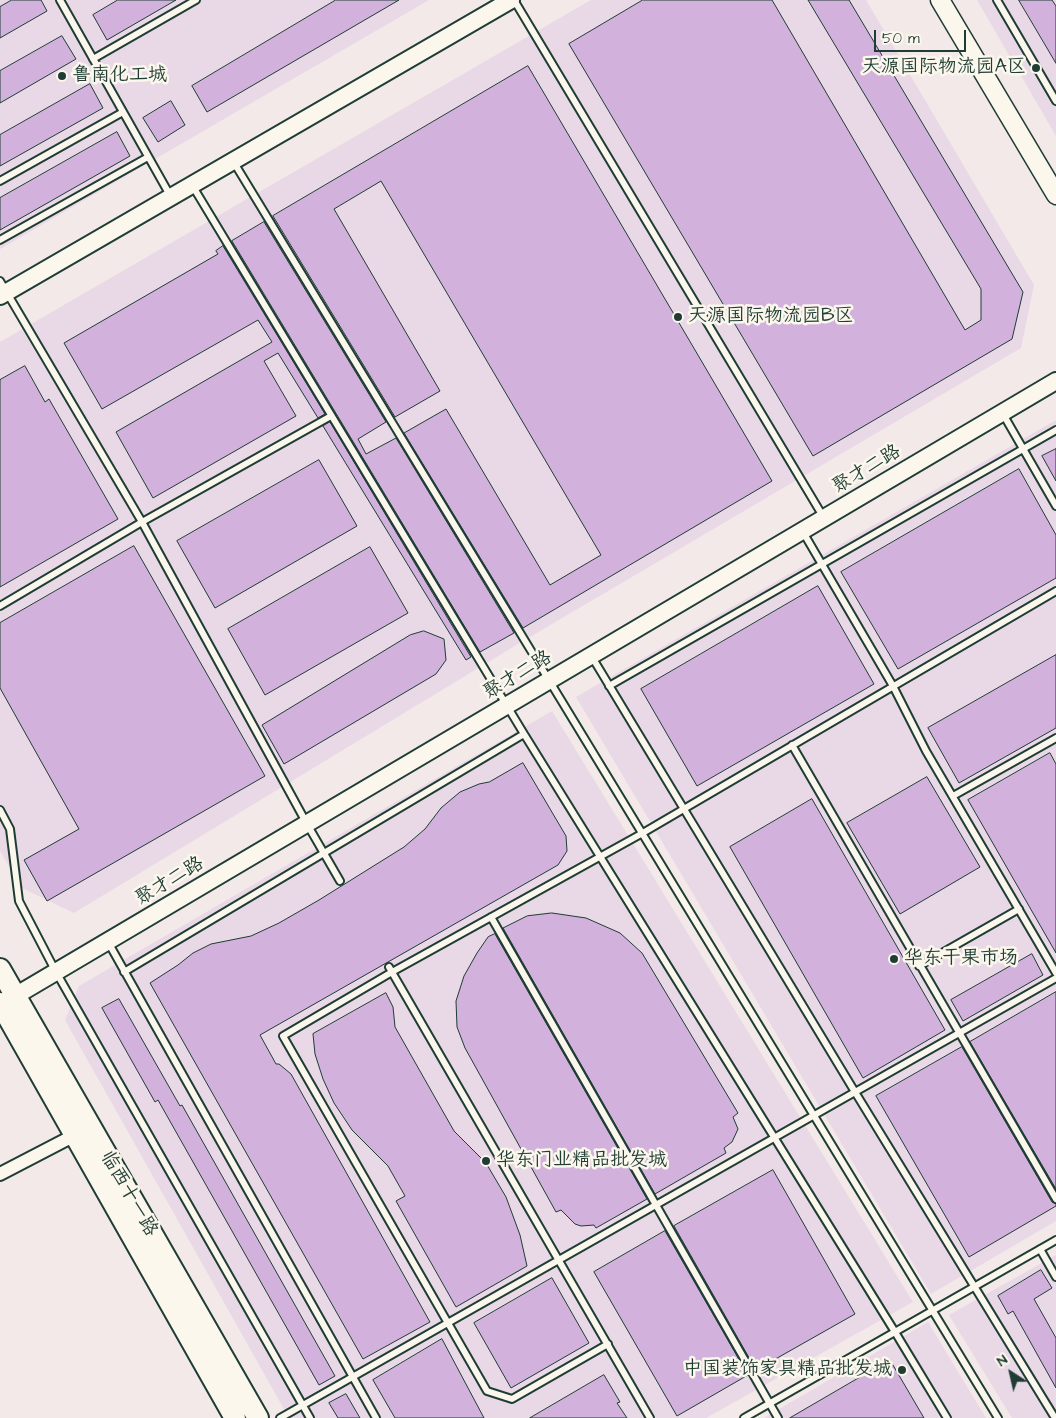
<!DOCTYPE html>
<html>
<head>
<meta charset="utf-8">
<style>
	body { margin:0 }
	#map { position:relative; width:1056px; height:1418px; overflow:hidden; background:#f3e9e9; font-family:"Architects Daughter",sans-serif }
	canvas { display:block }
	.north { position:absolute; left:986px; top:1348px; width:50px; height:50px; -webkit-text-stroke:4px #fbf7ec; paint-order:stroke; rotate:325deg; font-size:14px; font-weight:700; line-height:20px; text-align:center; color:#1f3d34 }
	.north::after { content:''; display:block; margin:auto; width:18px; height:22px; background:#1f3d34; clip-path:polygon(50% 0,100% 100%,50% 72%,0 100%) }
	.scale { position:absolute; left:874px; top:30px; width:92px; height:22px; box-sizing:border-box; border:2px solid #1f3d34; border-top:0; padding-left:6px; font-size:15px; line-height:18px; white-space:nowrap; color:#1f3d34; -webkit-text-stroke:4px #fbf7ec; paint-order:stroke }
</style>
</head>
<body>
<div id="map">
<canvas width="1056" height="1418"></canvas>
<div class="north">N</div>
<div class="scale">50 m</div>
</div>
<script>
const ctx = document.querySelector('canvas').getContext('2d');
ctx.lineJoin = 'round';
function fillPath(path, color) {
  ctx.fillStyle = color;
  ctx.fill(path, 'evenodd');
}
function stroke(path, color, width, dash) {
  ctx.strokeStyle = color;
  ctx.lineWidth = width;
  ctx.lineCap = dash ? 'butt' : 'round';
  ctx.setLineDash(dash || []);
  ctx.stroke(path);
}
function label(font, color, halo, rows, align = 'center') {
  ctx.font = font + ' "Architects Daughter","LXGW WenKai TC",sans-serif';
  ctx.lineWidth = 5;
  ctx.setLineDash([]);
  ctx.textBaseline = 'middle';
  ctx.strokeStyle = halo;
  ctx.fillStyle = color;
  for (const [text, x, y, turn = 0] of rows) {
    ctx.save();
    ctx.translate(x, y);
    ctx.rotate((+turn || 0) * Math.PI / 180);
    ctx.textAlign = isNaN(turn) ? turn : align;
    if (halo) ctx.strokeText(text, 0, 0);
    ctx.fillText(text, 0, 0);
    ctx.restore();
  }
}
const built = new Path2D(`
	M 0,0 L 429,0 L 0,249 Z
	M 591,0 L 866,0 L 1034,285 L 1021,348 L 518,644 L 74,913 L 22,888 L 0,851 L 0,342 Z
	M 977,0 L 1056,0 L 1056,136 Z
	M 1056,420 L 1056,1221 L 931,1294 L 576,697 Z
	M 552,711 L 913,1302 L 706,1418 L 289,1418 L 65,1020 L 79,986 Z
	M 1056,1255 L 1056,1418 L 1012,1418 L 949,1315 Z
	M 928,1322 L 986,1418 L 764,1418 Z`);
const building = new Path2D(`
	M 12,0 L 41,0 L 47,11 L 0,38 L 0,7 Z
	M 118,0 L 176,0 L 107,40 L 93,15 Z
	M 336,0 L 399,0 L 207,112 L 192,86 Z
	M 643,0 L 772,0 L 965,330 L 981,320 L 981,289 L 808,0 L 849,0 L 1023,292 L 1012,339 L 813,456 L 569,44 Z
	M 1019,0 L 1052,0 L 1056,6 L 1056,63 Z
	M 62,36 L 76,59 L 0,103 L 0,71 Z
	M 528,66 L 772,481 L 523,628 L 404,433 L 446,409 L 550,585 L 601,555 L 381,181 L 334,209 L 440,391 L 395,417 L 273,216 Z
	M 90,84 L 103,108 L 0,166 L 0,135 Z
	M 171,101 L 185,125 L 158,142 L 143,118 Z
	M 117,132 L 130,156 L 0,230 L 0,198 Z
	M 264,222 L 386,422 L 358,439 L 366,454 L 396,438 L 514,633 L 480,652 L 232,241 Z
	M 223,246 L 325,414 L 318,418 L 278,353 L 264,361 L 296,416 L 153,498 L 116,432 L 272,342 L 258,320 L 102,409 L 64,343 L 218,254 L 216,251 Z
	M 25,366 L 45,402 L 49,399 L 118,519 L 0,587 L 0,380 Z
	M 330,422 L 471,657 L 466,660 L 323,426 Z
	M 1056,449 L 1056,481 L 1042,456 Z
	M 319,460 L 357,526 L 215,608 L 177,541 Z
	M 1019,469 L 1056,535 L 1056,578 L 898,669 L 841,572 Z
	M 134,546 L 265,776 L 47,901 L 24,860 L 79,829 L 0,688 L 0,623 Z
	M 370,547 L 408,613 L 265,695 L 228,629 Z
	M 818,586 L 874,684 L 697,786 L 641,689 Z
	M 424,631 L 444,639 L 446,660 L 436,674 L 284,764 L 262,725 L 410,635 Z
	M 1056,655 L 1056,728 L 959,783 L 928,728 Z
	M 1050,753 L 1056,764 L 1056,953 L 968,800 Z
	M 523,763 L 566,836 L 567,851 L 558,865 L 260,1035 L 276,1064 L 279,1064 L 291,1074 L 430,1322 L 363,1359 L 150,983 L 178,965 L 193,953 L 211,944 L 251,936 L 279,923 L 319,900 L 404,847 L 425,829 L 441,808 L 460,792 L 479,784 L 489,782 Z
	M 927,777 L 980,867 L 900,914 L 847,823 Z
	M 812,799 L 945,1030 L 863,1078 L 730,847 Z
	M 552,913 L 586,918 L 620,933 L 642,953 L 738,1113 L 733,1117 L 738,1129 L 732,1142 L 724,1148 L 726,1153 L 655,1194 L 503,928 L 527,916 Z
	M 495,934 L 647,1199 L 596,1228 L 594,1225 L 581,1226 L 575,1224 L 561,1210 L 556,1212 L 465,1048 L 457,1027 L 456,1001 L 464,976 L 477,953 L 488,937 Z
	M 1032,954 L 1043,975 L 963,1021 L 951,1000 Z
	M 1056,992 L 1056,1189 L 970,1042 Z
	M 386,993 L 393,1007 L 395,1027 L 454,1131 L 486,1163 L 506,1197 L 520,1235 L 527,1266 L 456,1307 L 396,1201 L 405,1196 L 388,1166 L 352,1130 L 334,1103 L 323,1079 L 315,1054 L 313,1034 Z
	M 119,999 L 180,1106 L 182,1105 L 335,1376 L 319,1385 L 158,1100 L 155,1102 L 102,1008 Z
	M 962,1047 L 1052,1202 L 1056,1204 L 1056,1206 L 969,1257 L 876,1096 Z
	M 773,1170 L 855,1314 L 756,1370 L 674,1226 Z
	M 665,1231 L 748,1375 L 677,1416 L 594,1272 Z
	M 1041,1270 L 1052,1288 L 1034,1299 L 1056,1338 L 1056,1388 L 1013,1311 L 1008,1314 L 998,1296 Z
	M 552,1278 L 589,1343 L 511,1388 L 474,1323 Z
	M 442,1339 L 484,1418 L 395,1418 L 373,1380 Z
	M 890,1360 L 924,1418 L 790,1418 Z
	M 604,1375 L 620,1402 L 617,1403 L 627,1418 L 530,1418 Z
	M 346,1394 L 360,1418 L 338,1418 L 329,1403 Z`);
const service = new Path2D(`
	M 60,0 L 171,197
	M 514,0 L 824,518
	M 997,0 L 1056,101
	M 93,59 L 196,0
	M 233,161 L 998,1418
	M 0,181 L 123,112
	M 192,185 L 524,734 L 895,1332 L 947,1418
	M 0,240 L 148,157
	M 0,281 L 142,522 L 307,824 L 340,881
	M 1003,414 L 1056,506
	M 803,532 L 893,686 L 926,751 L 1056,973
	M 0,606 L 142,522 L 331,416
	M 592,657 L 855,1092 L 1055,1418
	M 609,686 L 1056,430
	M 792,745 L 1056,1199
	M 953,796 L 1056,738
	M 0,810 L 10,829 L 19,901 L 56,972 L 310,1418
	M 491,917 L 778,1418
	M 108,942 L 376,1418
	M 919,966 L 1019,909
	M 389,967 L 650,1418
	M 124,972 L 524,734
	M 1040,1249 L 1056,1277
	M 608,1344 L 512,1399 L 487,1391 L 283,1036 L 392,972 L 641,834 L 1056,591
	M 280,1418 L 1056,978
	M 744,1418 L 1056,1240`);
const minor = new Path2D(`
	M 0,1174 L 75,1135`);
const tertiary = new Path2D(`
	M 0,296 L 511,0
	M 5,1002 L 1056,381`);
const secondary = new Path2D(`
	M 940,0 L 1056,195`);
const primary = new Path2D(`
	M 0,969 L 258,1418
	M 0,1003 L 235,1418`);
const markers = [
	[1036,68,5,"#1f3d34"],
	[62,76,5,"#1f3d34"],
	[678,317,5,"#1f3d34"],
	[894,959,5,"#1f3d34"],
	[486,1161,5,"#1f3d34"],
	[902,1370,5,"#1f3d34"]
];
const poiNames = [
	["天源国际物流园A区",1026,68,"right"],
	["鲁南化工城",72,76],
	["天源国际物流园B区",688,317],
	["华东干果市场",904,959],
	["华东门业精品批发城",496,1161],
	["中国装饰家具精品批发城",892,1370,"right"]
];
const streetNames = [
	["聚才二路",867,470,-31],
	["聚才二路",518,676,-31],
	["聚才二路",170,882,-31],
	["临西十一路",128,1194,60]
];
fillPath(built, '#e9d8e5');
fillPath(building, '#d2b2dd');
stroke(building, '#1f3d34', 1);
stroke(service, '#1f3d34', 10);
stroke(minor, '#1f3d34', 16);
stroke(tertiary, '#1f3d34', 20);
stroke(secondary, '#1f3d34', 21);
stroke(primary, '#1f3d34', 24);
stroke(service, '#fbf7ec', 6);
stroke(minor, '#fbf7ec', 12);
stroke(tertiary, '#fbf7ec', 16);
stroke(secondary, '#fbf7ec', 18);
stroke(primary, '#fbf7ec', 20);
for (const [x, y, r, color] of markers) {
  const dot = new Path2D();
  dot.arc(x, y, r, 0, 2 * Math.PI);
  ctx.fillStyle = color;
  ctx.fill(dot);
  stroke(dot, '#fbf7ec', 2);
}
label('19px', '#1f3d34', '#fbf7ec', poiNames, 'left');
label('19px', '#1f3d34', '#fbf7ec', streetNames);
</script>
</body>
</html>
